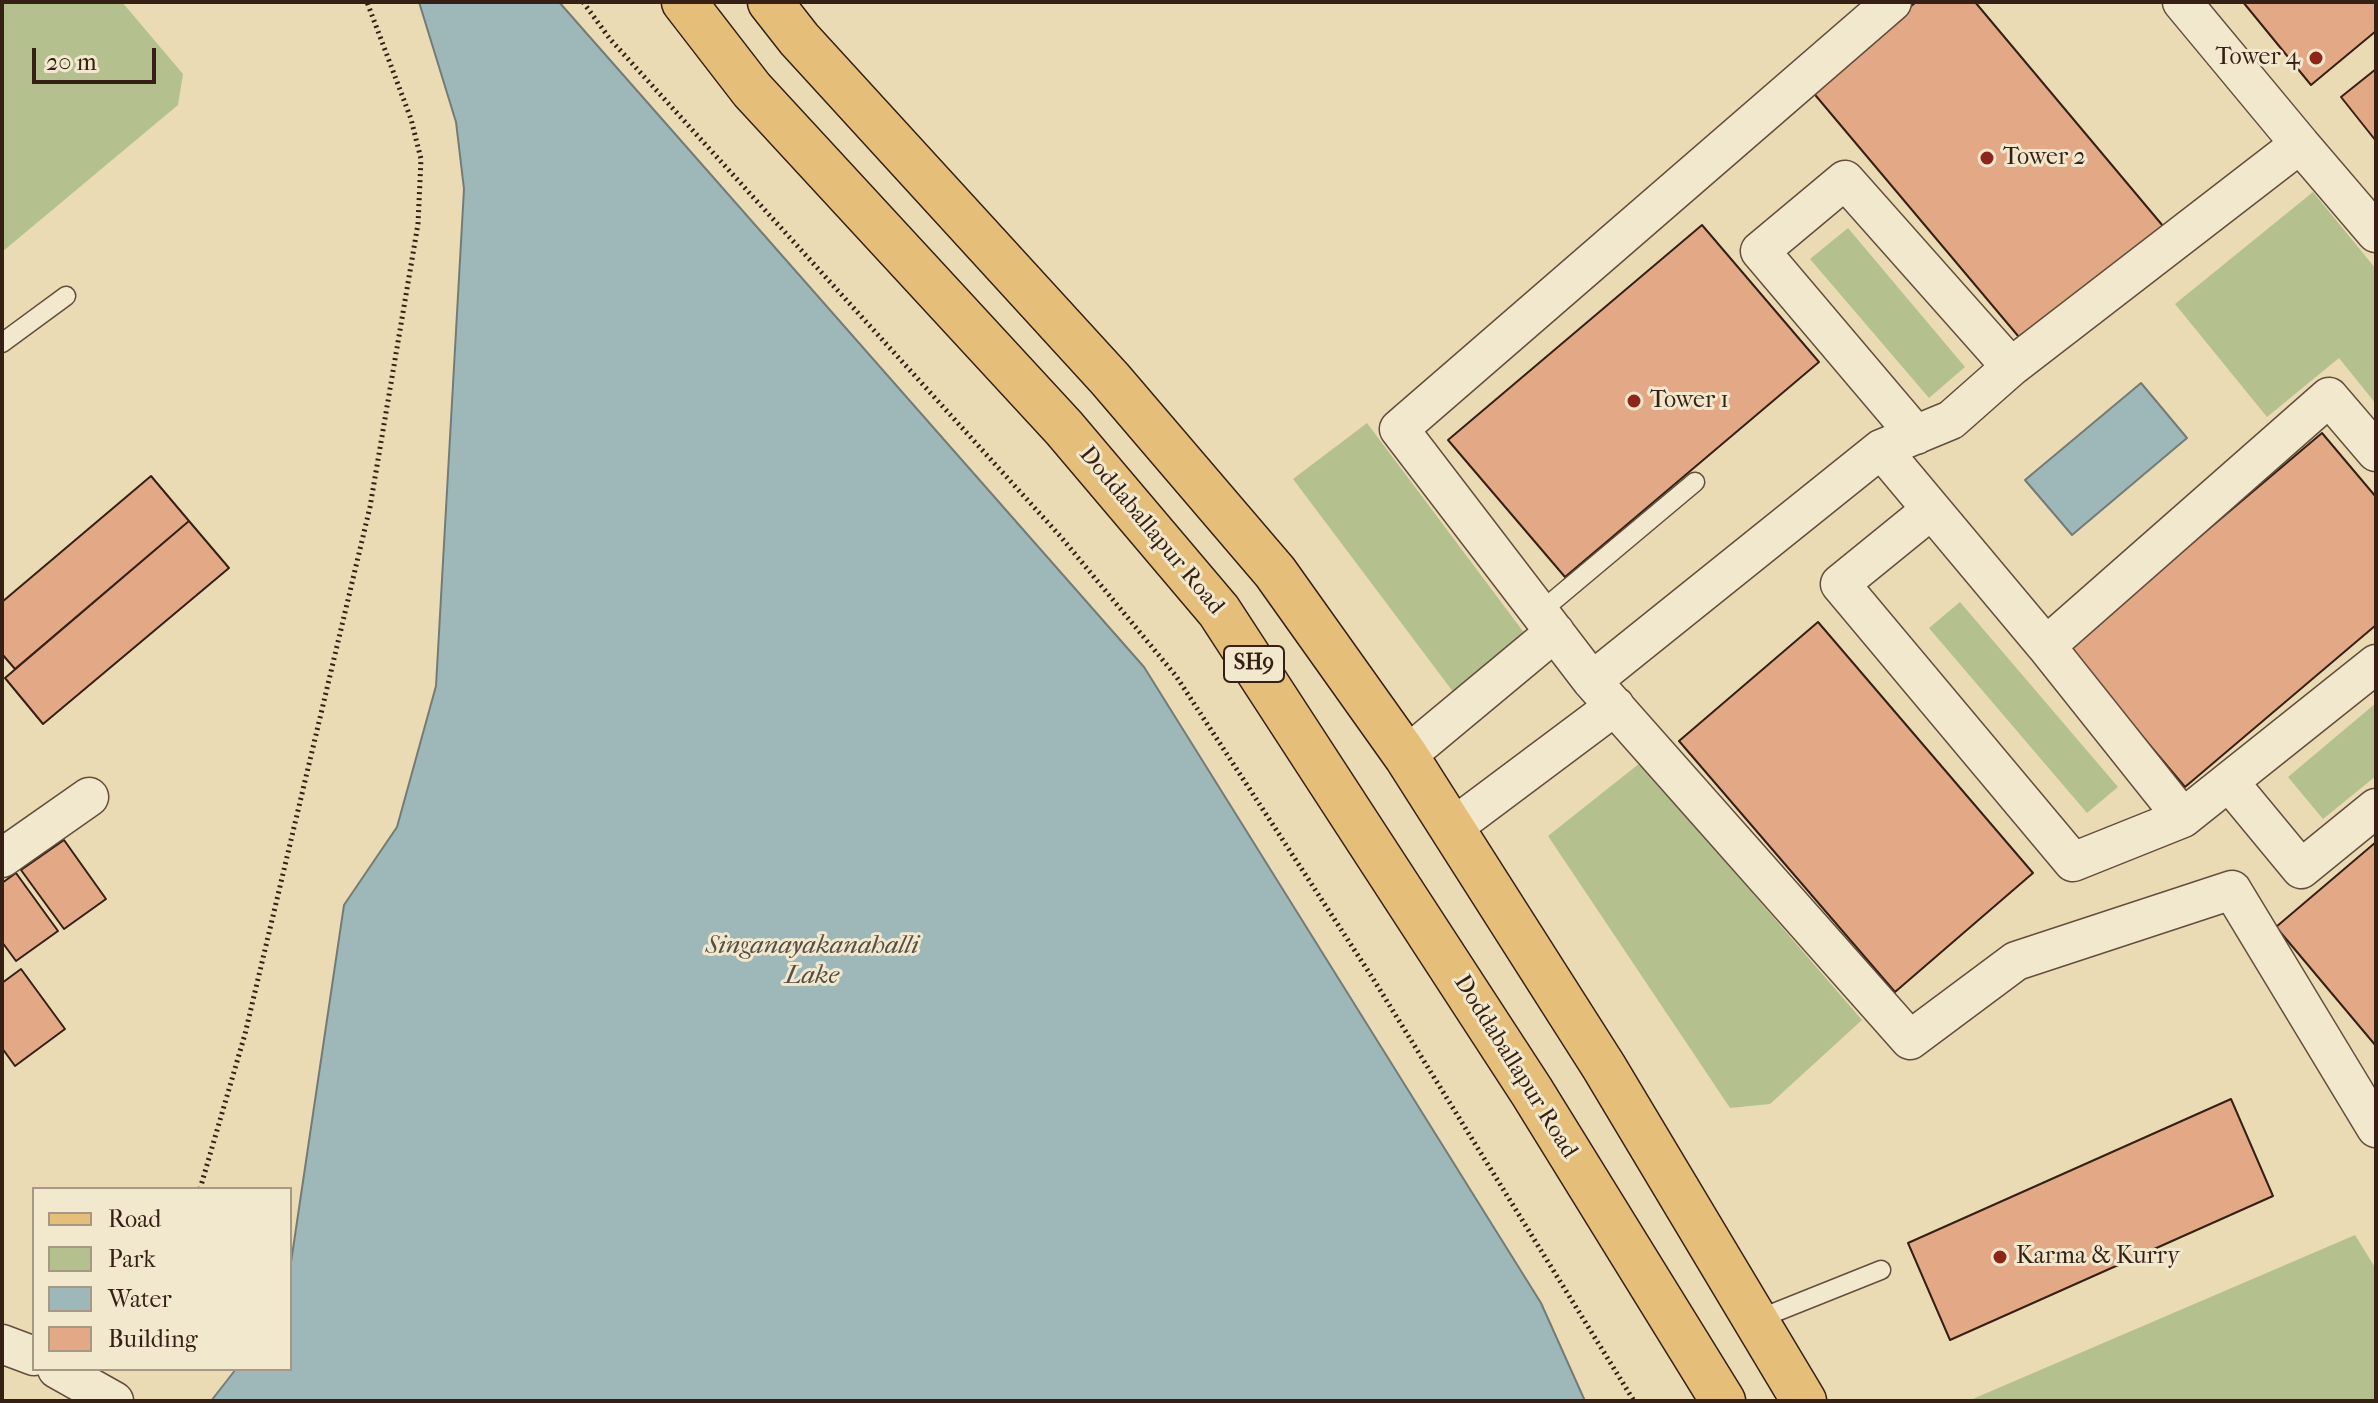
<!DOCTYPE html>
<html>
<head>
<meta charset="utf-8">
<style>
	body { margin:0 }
	#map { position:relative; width:2378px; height:1403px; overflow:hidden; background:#eadbb4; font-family:"IM FELL French Canon",serif }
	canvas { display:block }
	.frame { position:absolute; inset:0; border:4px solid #361f15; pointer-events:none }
	.legend { position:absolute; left:32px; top:1187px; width:260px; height:184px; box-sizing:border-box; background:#f1e8ce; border:2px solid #a69884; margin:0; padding:10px 14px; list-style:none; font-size:24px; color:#361f15 }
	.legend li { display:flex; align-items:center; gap:16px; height:40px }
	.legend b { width:40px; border:2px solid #a69884 }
	.scale { position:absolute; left:32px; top:48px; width:124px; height:36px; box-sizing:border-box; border:4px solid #361f15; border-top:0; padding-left:10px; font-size:24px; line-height:28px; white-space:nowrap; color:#361f15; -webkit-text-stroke:6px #f1e8ce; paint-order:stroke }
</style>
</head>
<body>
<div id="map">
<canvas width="2378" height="1403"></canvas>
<div class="frame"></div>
<ul class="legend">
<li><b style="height:10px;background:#e5be7a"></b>Road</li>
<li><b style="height:22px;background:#b4c18f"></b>Park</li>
<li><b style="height:22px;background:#9eb8b9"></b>Water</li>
<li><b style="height:22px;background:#e3a986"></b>Building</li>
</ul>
<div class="scale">20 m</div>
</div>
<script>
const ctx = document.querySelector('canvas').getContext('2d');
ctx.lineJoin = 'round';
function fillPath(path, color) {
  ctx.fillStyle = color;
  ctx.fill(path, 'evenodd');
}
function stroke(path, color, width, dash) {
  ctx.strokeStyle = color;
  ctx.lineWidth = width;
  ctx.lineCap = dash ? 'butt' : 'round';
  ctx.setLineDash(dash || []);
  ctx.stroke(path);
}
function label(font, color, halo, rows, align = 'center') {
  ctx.font = font + ' "IM FELL French Canon",serif';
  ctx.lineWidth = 6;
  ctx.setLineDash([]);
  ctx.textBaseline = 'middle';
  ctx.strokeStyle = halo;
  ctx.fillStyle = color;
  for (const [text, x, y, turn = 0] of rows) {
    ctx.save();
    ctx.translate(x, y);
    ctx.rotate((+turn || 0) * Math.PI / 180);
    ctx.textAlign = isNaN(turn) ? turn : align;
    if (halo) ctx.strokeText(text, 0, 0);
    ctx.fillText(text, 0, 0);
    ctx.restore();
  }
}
const green = new Path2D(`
	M 2,2 L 122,2 L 183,74 L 178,105 L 2,252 Z
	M 2313,192 L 2376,269 L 2376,404 L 2339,358 L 2267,417 L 2175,304 Z
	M 1848,228 L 1965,367 L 1929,398 L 1810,259 Z
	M 1367,423 L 1537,650 L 1463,705 L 1293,479 Z
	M 1960,602 L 2118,787 L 2087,813 L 1929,628 Z
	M 2376,703 L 2376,776 L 2323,819 L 2288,777 Z
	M 1640,763 L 1862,1020 L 1770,1104 L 1730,1108 L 1548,836 Z
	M 2355,1235 L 2376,1269 L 2376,1401 L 1968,1401 Z`);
const water = new Path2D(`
	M 419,2 L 559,2 L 1144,667 L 1541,1303 L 1585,1401 L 211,1401 L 236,1369 L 290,1369 L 290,1269 L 344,905 L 397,827 L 436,686 L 464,189 L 456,122 Z
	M 2141,383 L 2187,438 L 2072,535 L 2025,480 Z`);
const building = new Path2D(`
	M 1916,2 L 1975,2 L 2163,226 L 2024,343 L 1811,90 Z
	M 2243,2 L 2376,2 L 2376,31 L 2311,85 Z
	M 2376,69 L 2376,141 L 2341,97 Z
	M 1702,225 L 1819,362 L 1565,577 L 1448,440 Z
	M 2322,433 L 2376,497 L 2376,625 L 2185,787 L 2068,648 Z
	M 151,476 L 189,521 L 15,669 L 2,654 L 2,602 Z
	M 189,521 L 229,568 L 43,724 L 5,678 Z
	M 1818,622 L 2033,873 L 1895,992 L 1679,741 Z
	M 64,840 L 106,899 L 64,929 L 21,870 Z
	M 2376,842 L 2376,1046 L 2276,927 Z
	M 16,873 L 58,931 L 16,961 L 2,942 L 2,883 Z
	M 21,969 L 65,1029 L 15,1066 L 2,1048 L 2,983 Z
	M 2231,1099 L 2273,1196 L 1950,1340 L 1908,1243 Z`);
const path = new Path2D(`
	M 583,2 L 610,39 L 1061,537 L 1176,676 L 1372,977 L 1634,1401
	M 200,1189 L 245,1034 L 370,507 L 418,224 L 421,159 L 411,119 L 367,2`);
const service = new Path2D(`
	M 2,343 L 66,296
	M 1540,612 L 1695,482
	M 1756,1320 L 1881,1270`);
const minor = new Path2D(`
	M 1892,2 L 1399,429 L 1592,681 L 1910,1040 L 2016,961 L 2232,890 L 2376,1128
	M 2182,2 L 2300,144
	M 1916,435 L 1760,251 L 1845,180 L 2011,367
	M 1881,449 L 2046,646 L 2329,397 L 2376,452
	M 1931,510 L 1840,584 L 2073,862 L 2183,818
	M 2046,646 L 2183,818 L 2376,664
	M 1592,681 L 1881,449 L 1951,420 L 2011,367 L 2300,144 L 2376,233
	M 1406,756 L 1555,632
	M 2229,782 L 2301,869 L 2376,808
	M 1452,828 L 1615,706
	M 2,858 L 89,797
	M 2,1344 L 34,1356
	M 57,1369 L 114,1401`);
const primary = new Path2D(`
	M 684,2 L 752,90 L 1064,428 L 1219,611 L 1532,1092 L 1723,1401
	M 770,2 L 799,39 L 1110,379 L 1275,572 L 1406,756 L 1604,1067 L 1804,1401`);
const markers = [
	[2316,58,8,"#8f2418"],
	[1987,158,8,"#8f2418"],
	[1634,401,8,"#8f2418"],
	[2000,1257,8,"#8f2418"]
];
const shields = [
	[1254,664,60]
];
const shieldNames = [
	["SH9",1254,664]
];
const poiNames = [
	["Tower 4",2300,58,"right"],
	["Tower 2",2003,158],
	["Tower 1",1650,401],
	["Karma & Kurry",2016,1257]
];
const streetNames = [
	["Doddaballapur Road",1151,531,50],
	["Doddaballapur Road",1515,1067,58]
];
const waterNames = [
	["Singanayakanahalli",812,947],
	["Lake",812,977]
];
fillPath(green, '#b4c18f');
fillPath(water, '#9eb8b9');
stroke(water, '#747b77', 2);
fillPath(building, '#e3a986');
stroke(building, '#361f15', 2);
stroke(service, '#634e3d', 21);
stroke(minor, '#634e3d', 41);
stroke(primary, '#361f15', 47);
stroke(path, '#361f15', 5, [2, 4]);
stroke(service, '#f1e8ce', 18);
stroke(minor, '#f1e8ce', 38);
stroke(primary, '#e5be7a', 44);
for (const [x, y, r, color] of markers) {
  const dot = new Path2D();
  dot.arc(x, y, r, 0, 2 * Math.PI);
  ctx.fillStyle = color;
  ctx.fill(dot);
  stroke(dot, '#f1e8ce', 3);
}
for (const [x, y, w] of shields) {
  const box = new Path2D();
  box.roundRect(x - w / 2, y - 18, w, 36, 6);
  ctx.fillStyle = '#f1e8ce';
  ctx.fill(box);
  stroke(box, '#361f15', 2);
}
label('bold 22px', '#361f15', null, shieldNames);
label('24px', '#361f15', '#f1e8ce', poiNames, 'left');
label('24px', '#361f15', '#f1e8ce', streetNames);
label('italic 26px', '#554d46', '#f1e8ce', waterNames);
</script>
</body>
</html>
